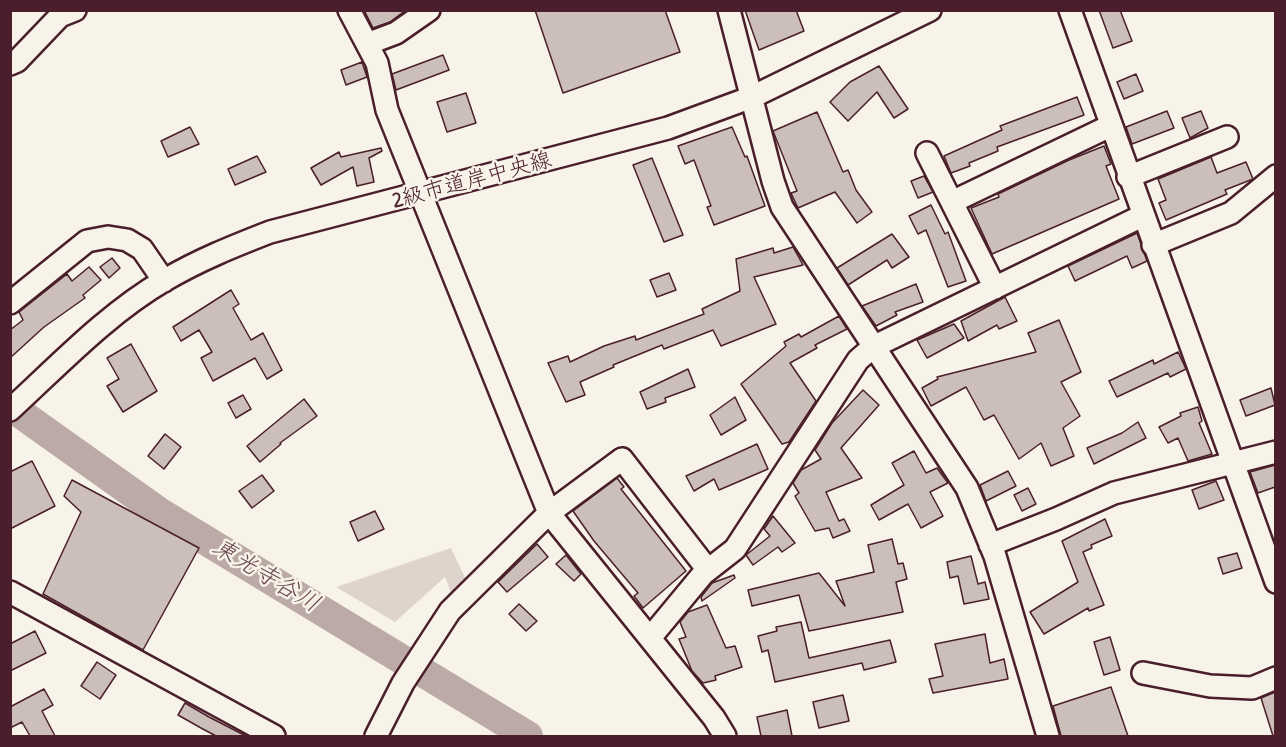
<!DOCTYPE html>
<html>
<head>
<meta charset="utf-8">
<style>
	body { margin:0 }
	#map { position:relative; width:1286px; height:747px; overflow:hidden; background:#f7f3e8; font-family:"Patrick Hand",sans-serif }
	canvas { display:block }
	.frame { position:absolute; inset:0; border:12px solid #4a1f2b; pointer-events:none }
</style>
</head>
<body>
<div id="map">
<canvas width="1286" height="747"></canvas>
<div class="frame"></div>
</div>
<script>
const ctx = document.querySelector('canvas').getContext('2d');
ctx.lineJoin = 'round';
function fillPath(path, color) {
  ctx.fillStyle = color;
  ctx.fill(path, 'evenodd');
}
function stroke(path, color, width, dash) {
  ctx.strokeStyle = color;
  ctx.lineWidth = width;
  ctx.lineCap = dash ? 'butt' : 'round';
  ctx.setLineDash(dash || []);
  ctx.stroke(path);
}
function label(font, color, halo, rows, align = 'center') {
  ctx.font = font + ' "Patrick Hand","Klee One",sans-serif';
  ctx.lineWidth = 5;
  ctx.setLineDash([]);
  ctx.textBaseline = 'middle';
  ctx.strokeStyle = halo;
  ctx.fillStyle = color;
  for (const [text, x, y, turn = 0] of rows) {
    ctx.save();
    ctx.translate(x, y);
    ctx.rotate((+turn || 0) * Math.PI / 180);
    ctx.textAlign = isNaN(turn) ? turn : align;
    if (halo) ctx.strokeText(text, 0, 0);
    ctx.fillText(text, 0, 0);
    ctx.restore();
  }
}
const green = new Path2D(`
	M 451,548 L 467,582 L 452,595 L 445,577 L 395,622 L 336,587 Z`);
const river = new Path2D(`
	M 10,406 L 159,512 L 528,736`);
const building = new Path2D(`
	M 364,10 L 406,10 L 390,22 L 373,28 Z
	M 535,10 L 665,10 L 680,52 L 563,93 Z
	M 745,10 L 796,10 L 804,31 L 759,50 Z
	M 1099,10 L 1120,10 L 1132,41 L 1113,48 Z
	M 443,55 L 449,70 L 396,90 L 392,74 Z
	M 362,62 L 367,77 L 346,85 L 341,70 Z
	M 879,66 L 908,109 L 894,118 L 877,92 L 848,121 L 830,102 L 850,82 Z
	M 1136,74 L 1143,91 L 1124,99 L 1117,82 Z
	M 466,93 L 476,123 L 447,132 L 437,102 Z
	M 1077,97 L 1084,115 L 997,147 L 998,151 L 969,163 L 970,166 L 951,173 L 944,156 L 1002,130 L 1000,126 Z
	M 1167,111 L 1174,128 L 1132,144 L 1126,127 Z
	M 1201,111 L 1208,128 L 1190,138 L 1182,118 Z
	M 817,112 L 843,172 L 848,170 L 856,190 L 872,212 L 857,223 L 835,192 L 798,208 L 791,193 L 797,191 L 773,131 Z
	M 190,127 L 199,144 L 168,157 L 161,141 Z
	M 732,127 L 745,157 L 747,156 L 765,206 L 714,225 L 707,207 L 711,206 L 694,160 L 685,164 L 678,146 Z
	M 1104,146 L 1111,164 L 1106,166 L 1119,199 L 992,254 L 971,208 L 999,197 L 998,194 L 1069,160 Z
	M 381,148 L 382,151 L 369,158 L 374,182 L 357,186 L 353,167 L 321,185 L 311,168 L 339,152 L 341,157 Z
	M 257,156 L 266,172 L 235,185 L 228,169 Z
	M 1211,157 L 1217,173 L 1246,162 L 1253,179 L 1225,190 L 1227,194 L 1166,220 L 1159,203 L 1166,200 L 1158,179 Z
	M 652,158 L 683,235 L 664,242 L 633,165 Z
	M 924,176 L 933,192 L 918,198 L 911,181 Z
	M 931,205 L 945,234 L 948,232 L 966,281 L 948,287 L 926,230 L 918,234 L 909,216 Z
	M 1137,233 L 1147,261 L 1132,268 L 1127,256 L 1075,281 L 1068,266 Z
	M 892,234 L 909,257 L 892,268 L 887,260 L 848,285 L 837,268 Z
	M 793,247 L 803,265 L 754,277 L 776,324 L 721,346 L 713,330 L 664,349 L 662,345 L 613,365 L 614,367 L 580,382 L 585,395 L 566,402 L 548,363 L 568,356 L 570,362 L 604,346 L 635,336 L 636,340 L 704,314 L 702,309 L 740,291 L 736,259 L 773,248 L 774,253 Z
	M 112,258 L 120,268 L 109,278 L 100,267 Z
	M 89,267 L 101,280 L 83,295 L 85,298 L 44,327 L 10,358 L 10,330 L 23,320 L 19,312 L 67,274 L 72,281 Z
	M 669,273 L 676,290 L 657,297 L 650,280 Z
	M 916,284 L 923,302 L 895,312 L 897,315 L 876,326 L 862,306 Z
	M 231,290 L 239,304 L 233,308 L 251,340 L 263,333 L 282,370 L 267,379 L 255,358 L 213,381 L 201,358 L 212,352 L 199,330 L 181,341 L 173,327 Z
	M 1005,297 L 1017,321 L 999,329 L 997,325 L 968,341 L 961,321 Z
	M 839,316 L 847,329 L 815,345 L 817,348 L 790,363 L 816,401 L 789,442 L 782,444 L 741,384 L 786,346 L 784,342 L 799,334 L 801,337 Z
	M 1059,320 L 1081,372 L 1061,382 L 1080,416 L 1063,428 L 1074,456 L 1051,466 L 1041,443 L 1019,459 L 994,415 L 984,420 L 966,387 L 931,406 L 922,388 L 938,379 L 937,377 L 1036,352 L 1028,333 Z
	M 954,324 L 964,338 L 927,358 L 917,340 Z
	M 131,344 L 157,391 L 123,412 L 107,386 L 119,379 L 107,358 Z
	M 1178,352 L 1186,369 L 1170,377 L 1168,373 L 1117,397 L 1109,381 L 1153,360 L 1154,364 Z
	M 688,369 L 695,387 L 665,398 L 666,402 L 647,409 L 640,392 Z
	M 1271,388 L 1275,405 L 1246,416 L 1240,400 Z
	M 863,390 L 879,405 L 841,448 L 862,478 L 826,492 L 839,521 L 844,519 L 850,531 L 833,538 L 829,528 L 815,531 L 795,496 L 799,493 L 793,483 L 801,470 L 821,459 L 815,450 L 832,423 Z
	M 243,395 L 251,409 L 236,418 L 228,403 Z
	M 735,397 L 746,420 L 721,435 L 710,415 Z
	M 304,399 L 317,416 L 280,443 L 281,444 L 260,462 L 247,446 Z
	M 1198,407 L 1202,421 L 1199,423 L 1212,454 L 1188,461 L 1178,438 L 1168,443 L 1159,427 L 1181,416 L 1180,413 Z
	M 1138,422 L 1146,438 L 1094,464 L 1087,448 L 1122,433 Z
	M 165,434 L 181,447 L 164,469 L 148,456 Z
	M 757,444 L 768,469 L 719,490 L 714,479 L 694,491 L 686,476 Z
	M 914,451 L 926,473 L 937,468 L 948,483 L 930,492 L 943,516 L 921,528 L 908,504 L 879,520 L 871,505 L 904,485 L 892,463 Z
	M 32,461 L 55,506 L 10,529 L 10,472 Z
	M 1275,465 L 1275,487 L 1258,493 L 1250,472 Z
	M 1008,471 L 1016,486 L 986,501 L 980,485 Z
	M 262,475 L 274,491 L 252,508 L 239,491 Z
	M 617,478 L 624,487 L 621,489 L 686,571 L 643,608 L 634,596 L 638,593 L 594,541 L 573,511 Z
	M 72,480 L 199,548 L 143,650 L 43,594 L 81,512 L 64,496 Z
	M 1216,481 L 1224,500 L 1199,509 L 1192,490 Z
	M 1028,488 L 1036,504 L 1022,511 L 1014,495 Z
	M 375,511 L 384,529 L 358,541 L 350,522 Z
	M 773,516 L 795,543 L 782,552 L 778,547 L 753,565 L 746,555 L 770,536 L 764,529 Z
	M 1105,519 L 1112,536 L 1091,545 L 1092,548 L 1083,552 L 1104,605 L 1089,611 L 1088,608 L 1044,634 L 1030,612 L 1078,582 L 1062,541 Z
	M 892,539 L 898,564 L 903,563 L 907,579 L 896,582 L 903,612 L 809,631 L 799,595 L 752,606 L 748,590 L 819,573 L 845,606 L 836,581 L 874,572 L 868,545 Z
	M 537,544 L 548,557 L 507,592 L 498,582 Z
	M 1237,553 L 1242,568 L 1223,574 L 1218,558 Z
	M 566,555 L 581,574 L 574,581 L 556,564 Z
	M 971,556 L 978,584 L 985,582 L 989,599 L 964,604 L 958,576 L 950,578 L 947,562 Z
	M 734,575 L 735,578 L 702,601 L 701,597 L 712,583 Z
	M 519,604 L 537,621 L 526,631 L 509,614 Z
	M 707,605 L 726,648 L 735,646 L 742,667 L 715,676 L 716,680 L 703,683 L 692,671 L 679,639 L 686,637 L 680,622 L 688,612 Z
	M 801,622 L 809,658 L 890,640 L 896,662 L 864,670 L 862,663 L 775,682 L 768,650 L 762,652 L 758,636 L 777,631 L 776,627 Z
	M 35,631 L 46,653 L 10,671 L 10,644 Z
	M 985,634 L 990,663 L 1004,659 L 1008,679 L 933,693 L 929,679 L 943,676 L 935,644 Z
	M 1110,637 L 1120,670 L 1104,675 L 1094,642 Z
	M 97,662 L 116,675 L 100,699 L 81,686 Z
	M 1111,687 L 1128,736 L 1061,736 L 1053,706 Z
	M 44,689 L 53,705 L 42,711 L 55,736 L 30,736 L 22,722 L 10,728 L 10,707 Z
	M 1275,692 L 1275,735 L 1273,736 L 1261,698 Z
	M 843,695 L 849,721 L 819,728 L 813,702 Z
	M 185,703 L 209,717 L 246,736 L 216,736 L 201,728 L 178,715 Z
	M 787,710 L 792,736 L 761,736 L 757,717 Z`);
const minor = new Path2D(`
	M 349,10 L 377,63 L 387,110 L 549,513 L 714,718 L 725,736
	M 729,10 L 773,181 L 782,207 L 967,488 L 995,556 L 1048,736
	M 1070,10 L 1276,582
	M 367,44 L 396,33 L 429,10
	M 10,64 L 17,61 L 60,16 L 75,10
	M 927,153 L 995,288
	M 1128,177 L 1227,137
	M 952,202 L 1110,126
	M 1153,245 L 1231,213 L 1276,176
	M 10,303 L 87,241 L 108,237 L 127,240 L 142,249 L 164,281
	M 10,410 C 59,365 108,313 165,280 C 199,260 234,246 270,232 L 668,128 L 752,97 L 930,10
	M 990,545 L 1056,519 L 1114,493 L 1276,452
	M 10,592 L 274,736
	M 650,638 L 703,574 L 735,549 L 858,360 L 873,347 L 1142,216
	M 1143,673 L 1210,686 L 1252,688 L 1276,678
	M 376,736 L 403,683 L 450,611 L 549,513 L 622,459 L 708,570`);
const streetNames = [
	["2級市道岸中央線",472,181,-15]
];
const waterNames = [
	["東光寺谷川",266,576,31]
];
fillPath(green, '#ded4cc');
stroke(river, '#bcaaa7', 30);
fillPath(building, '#ccbfb9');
stroke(building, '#4a1f2b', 1.5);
stroke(minor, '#4a1f2b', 26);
stroke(minor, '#f7f3e8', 21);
label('22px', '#4a1f2b', '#f7f3e8', streetNames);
label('italic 24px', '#6c4950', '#f7f3e8', waterNames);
</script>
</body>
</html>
